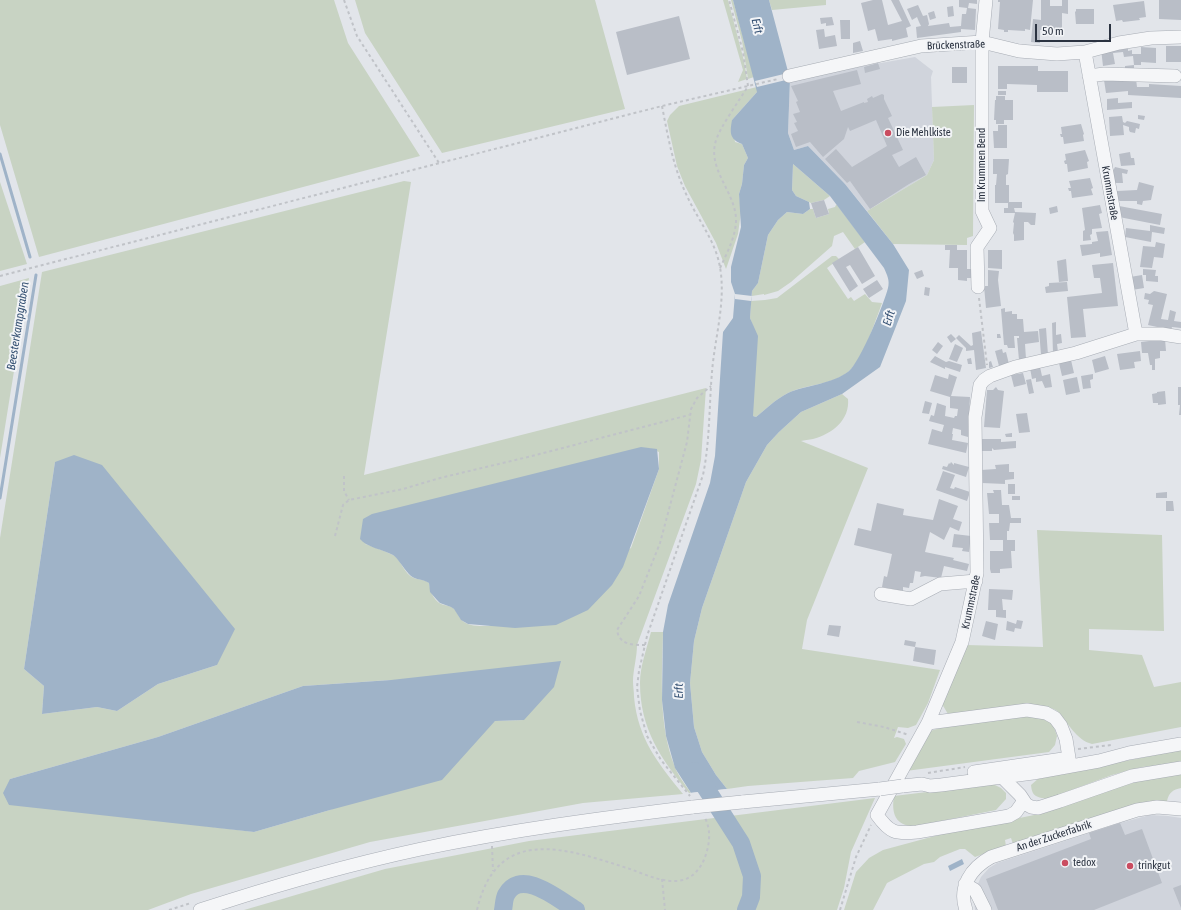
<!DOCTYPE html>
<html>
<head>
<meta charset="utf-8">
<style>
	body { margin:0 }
	#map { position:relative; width:1181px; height:910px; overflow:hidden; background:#e2e5ea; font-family:"Asap Condensed",sans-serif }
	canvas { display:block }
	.scale { position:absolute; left:1035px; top:24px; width:76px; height:18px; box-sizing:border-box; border:2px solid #2b3341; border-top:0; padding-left:5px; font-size:12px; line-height:14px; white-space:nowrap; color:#2b3341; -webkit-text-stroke:3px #f2f4f7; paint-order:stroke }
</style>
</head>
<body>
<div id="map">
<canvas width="1181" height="910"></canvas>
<div class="scale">50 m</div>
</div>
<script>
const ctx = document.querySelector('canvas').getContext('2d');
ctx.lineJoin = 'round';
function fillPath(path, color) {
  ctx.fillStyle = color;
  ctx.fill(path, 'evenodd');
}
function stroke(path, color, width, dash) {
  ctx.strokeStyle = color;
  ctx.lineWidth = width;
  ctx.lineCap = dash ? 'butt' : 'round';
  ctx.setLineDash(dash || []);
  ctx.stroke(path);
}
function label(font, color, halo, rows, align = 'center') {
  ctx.font = font + ' "Asap Condensed",sans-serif';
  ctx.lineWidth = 4;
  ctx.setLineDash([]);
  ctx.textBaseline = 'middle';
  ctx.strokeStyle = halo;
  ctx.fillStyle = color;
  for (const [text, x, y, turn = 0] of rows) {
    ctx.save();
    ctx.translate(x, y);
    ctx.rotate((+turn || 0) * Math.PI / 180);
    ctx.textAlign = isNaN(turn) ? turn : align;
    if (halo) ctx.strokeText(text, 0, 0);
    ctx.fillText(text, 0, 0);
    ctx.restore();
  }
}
const built = new Path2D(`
	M 915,57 L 933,71 L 931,77 L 934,160 L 927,175 L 867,211 L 845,184 L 808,146 L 794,150 L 788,133 L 790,79 Z
	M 1150,815 L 1168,816 L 1181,818 L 1181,910 L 975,910 L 974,900 L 976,888 L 981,877 L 989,868 L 997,863 L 1120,823 Z`);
const green = new Path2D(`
	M 0,0 L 334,0 L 348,43 L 420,156 L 39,257 L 0,125 Z
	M 355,0 L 595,0 L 625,109 L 442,153 L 365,33 Z
	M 723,0 L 728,0 L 744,61 L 747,79 L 738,82 L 743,70 Z
	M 731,0 L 733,0 L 754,77 L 748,79 L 742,41 Z
	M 769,0 L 826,0 L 826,5 L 772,10 Z
	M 757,87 L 757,92 L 732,120 L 735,142 L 742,144 L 748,158 L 744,165 L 742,184 L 739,194 L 741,212 L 738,234 L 726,269 L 716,243 L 685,186 L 677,166 L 667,121 L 670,115 L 679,106 Z
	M 974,105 L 973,236 L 967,238 L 967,245 L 893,244 L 867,211 L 927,175 L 934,160 L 932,107 Z
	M 793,164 L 830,196 L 824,200 L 811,203 L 796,196 L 792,190 Z
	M 404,181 L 411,182 L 364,475 L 706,388 L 701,460 L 696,484 L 637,645 C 637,657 633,670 633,681 C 633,686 634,692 634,697 C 638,739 658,763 683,794 L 583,803 L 370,842 L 191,894 L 148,910 L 0,910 L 0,538 L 42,272 ZM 648,448 L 659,452 L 659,469 L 631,548 L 489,626 C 479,626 466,627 460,618 C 458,615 456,610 453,608 C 449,605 445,606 441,604 C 433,600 430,590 429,583 C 424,579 419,580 414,578 C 404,574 402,562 395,556 C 392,554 369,545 365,544 ZM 55,462 L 217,665 L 158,684 L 117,711 L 97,707 L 42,714 L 44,686 L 24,669 ZM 390,680 L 524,720 L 495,721 L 330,810 L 254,832 L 165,821 L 10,779 L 158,737 L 303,686 Z
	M 0,182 L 27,264 L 0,271 Z
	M 836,205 L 837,205 L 865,242 L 855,249 L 843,232 L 834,236 L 832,246 L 791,282 L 778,291 L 764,295 L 764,294 L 752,296 L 752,291 L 758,283 L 768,235 L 778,220 L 787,212 L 803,214 L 810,209 L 813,209 L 816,218 L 829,214 L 828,209 L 835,207 Z
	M 832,256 L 836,256 L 839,259 L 827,268 L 848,299 L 851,297 L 854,301 L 865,294 L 872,302 L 882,303 C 875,322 863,360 848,372 C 832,385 807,384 788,393 C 776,399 766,409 756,417 L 753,416 L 753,326 L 750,318 L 751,301 L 765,300 L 777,298 Z
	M 29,278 L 0,458 L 0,286 Z
	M 842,394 L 848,399 C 850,420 832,434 813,439 C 809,440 804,440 801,441 L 868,468 L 807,620 L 802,649 L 940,670 L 928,703 L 916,725 L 908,728 L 898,727 L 894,738 L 897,737 L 904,739 L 906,744 L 895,762 L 859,771 L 853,778 L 748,786 L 727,789 L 716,775 L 702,752 L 694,727 L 690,683 L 694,641 L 702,608 L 746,482 L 767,445 L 779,432 L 801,412 Z
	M 1037,530 L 1162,535 L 1164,631 L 1089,629 L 1089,650 L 1142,655 L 1154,687 L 1181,682 L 1181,727 L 1092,744 C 1076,740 1068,722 1057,711 C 1043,699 969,712 948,714 L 942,704 L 966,645 L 1043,647 Z
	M 651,632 L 663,632 C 662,676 658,725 675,767 C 678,776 685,784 691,793 L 689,793 C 661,759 640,729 640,683 C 640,666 647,648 651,632 Z
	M 1036,715 L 1047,718 L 1054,727 L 1057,736 L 1055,745 L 1049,752 L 906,771 L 930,731 L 940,728 L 1019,716 Z
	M 1181,750 L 1181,763 L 1142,767 L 1112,775 L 1047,799 C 1037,797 1032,797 1031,785 L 1039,778 Z
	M 1181,774 L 1181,788 C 1173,790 1169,792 1167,801 L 1164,803 L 1013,844 L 1011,838 L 1005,840 L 1006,846 L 975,857 L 965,849 L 960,849 L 940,857 L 934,862 L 924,864 L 887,883 L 873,910 L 844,910 L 856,872 L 869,858 L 883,850 L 946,833 L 1044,813 L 1113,788 L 1144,780 Z
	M 993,784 L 1001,788 L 1006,793 L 1006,799 L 996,810 L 916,826 C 896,827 891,814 894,796 Z
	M 875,798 L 851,852 L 844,888 L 837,910 L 244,910 L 385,869 L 529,841 Z`);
const water = new Path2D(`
	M 733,0 L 769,0 L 790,79 L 788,133 L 794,150 L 808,146 L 845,184 L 893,244 L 909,270 L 906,301 L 880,367 L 842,394 L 801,412 L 779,432 L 767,445 L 746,482 L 702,608 L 694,641 L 690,683 L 694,727 L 702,752 L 716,775 L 727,789 L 691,793 L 675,768 L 666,736 L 662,700 L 663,632 L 668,605 L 710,483 L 715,456 L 723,332 L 733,318 L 735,294 L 731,282 L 731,267 L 741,227 L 739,194 L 742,184 L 744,165 L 748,158 L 742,144 C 729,139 730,132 732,120 L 757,92 ZM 793,164 L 830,196 L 884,268 C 887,275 890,280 888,288 C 884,304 860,362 849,371 C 833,384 806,385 788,393 C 776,399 766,409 756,417 L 753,416 L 758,336 L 750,318 L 752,291 L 758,283 L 768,235 L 778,220 L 787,212 L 803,214 L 810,209 L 809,202 L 796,196 L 792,190 Z
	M 641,447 L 657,449 L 659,469 L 623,567 L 612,585 L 588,610 L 556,625 L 515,628 L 468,624 L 461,620 L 454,609 L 451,607 L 440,603 L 437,600 L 430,592 L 429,583 C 423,579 416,580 411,576 C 405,571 398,558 393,555 C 384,550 366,547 360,539 L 363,519 L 372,514 Z
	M 74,455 L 102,465 L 235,629 L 217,665 L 158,684 L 117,711 L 97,707 L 42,714 L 44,686 L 24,669 L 55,462 Z
	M 561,661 L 554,687 L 524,720 L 495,721 L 442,780 L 330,810 L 254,832 L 9,805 L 3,793 L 10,779 L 158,737 L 303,686 L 391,680 Z
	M 962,859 L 964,864 L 950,871 L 948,866 Z`);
const pier = new Path2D(`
	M 788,73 L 790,79 L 757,87 L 755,81 Z
	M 735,294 L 752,296 L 751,301 L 735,299 Z
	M 727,789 L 729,789 L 728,791 L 691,795 L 689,793 Z`);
const stream = new Path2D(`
	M 0,154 L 30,257
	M 0,498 L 36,275`);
const river = new Path2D(`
	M 695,771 L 741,843 L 752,876 L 751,897 L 746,910
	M 503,910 C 504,905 504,899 506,895 C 521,867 559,900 576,910`);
const building = new Path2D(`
	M 873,0 L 882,0 L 888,25 L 902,21 L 891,0 L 899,0 L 911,26 L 906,28 L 908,37 L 892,41 L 892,39 L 878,41 L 875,29 L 868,31 L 861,3 Z
	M 959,0 L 977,0 L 977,4 L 969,3 L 968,8 L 976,9 L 975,30 L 961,29 L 961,32 L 917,38 L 916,27 L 921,26 L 919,22 L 917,17 L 912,20 L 907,9 L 918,5 L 923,16 L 927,15 L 929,24 L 928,26 L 949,23 L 950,27 L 961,26 L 962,14 L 966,14 L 967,8 L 959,7 Z
	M 998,0 L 1033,0 L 1030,30 L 1025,29 L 1025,31 L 1008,30 L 1008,32 L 1004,32 L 1004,30 L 998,29 L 1000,2 L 998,2 Z
	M 1041,0 L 1050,0 L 1050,6 L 1062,6 L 1062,0 L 1068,0 L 1068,14 L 1062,13 L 1062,30 L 1040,30 L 1040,43 L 1031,42 L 1033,19 L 1041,20 Z
	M 1159,0 L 1181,0 L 1181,20 L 1159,19 Z
	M 1144,1 L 1146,17 L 1139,18 L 1140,20 L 1123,22 L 1122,20 L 1116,21 L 1113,5 Z
	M 953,6 L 954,16 L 948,17 L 947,7 Z
	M 1076,9 L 1094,9 L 1094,24 L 1076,24 L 1075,12 L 1076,11 Z
	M 934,11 L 936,18 L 930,20 L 928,13 Z
	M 679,16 L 690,59 L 627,75 L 616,32 Z
	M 832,17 L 834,25 L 826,26 L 826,23 L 821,24 L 820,18 Z
	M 840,20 L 850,20 L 850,39 L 841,39 Z
	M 824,29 L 825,37 L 835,35 L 837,46 L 819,49 L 816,30 Z
	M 860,41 L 863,51 L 853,53 L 853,43 Z
	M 1128,46 L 1128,51 L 1132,50 L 1132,54 L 1141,54 L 1141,47 L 1156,48 L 1156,63 L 1141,62 L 1141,65 L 1134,65 L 1134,71 L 1125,71 L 1125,66 L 1134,65 L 1133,56 L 1124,57 L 1123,52 L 1113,53 L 1115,64 L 1103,66 L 1101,49 Z
	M 1166,46 L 1181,46 L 1181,62 L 1166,62 Z
	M 878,63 L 880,69 L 865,73 L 864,67 Z
	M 998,66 L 1038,66 L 1038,71 L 1068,71 L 1068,92 L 1037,92 L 1037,85 L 1007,84 L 1007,89 L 998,89 Z
	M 952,67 L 967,67 L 967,83 L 952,83 Z
	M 857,70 L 861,84 L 833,91 L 841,111 L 864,102 L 864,103 L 868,102 L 867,99 L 872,96 L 873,98 L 882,94 L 884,95 L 884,99 L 892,116 L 888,118 L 903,150 L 892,155 L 899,167 L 916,157 L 926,175 L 909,184 L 870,209 L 850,181 L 847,183 L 825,159 L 836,149 L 852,167 L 887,146 L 876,120 L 850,131 L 848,127 L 844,139 L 823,157 L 810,142 L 796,147 L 791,134 L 798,131 L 794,123 L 797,122 L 793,114 L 800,112 L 796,102 L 798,101 L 791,86 Z
	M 1136,79 L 1137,87 L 1149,87 L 1149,84 L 1181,86 L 1181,98 L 1128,95 L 1128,91 L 1106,93 L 1104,80 Z
	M 998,91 L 1006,91 L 1006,95 L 998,95 Z
	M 996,96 L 1005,96 L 1005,100 L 1013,100 L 1013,120 L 1004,120 L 1004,124 L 996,124 L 996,120 L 994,120 L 995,100 L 996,100 Z
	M 1118,98 L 1118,103 L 1132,102 L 1132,108 L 1107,110 L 1107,99 Z
	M 1138,115 L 1145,116 L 1144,120 L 1138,119 Z
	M 1122,116 L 1123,122 L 1125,123 L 1127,121 L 1140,124 L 1139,129 L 1136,128 L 1135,133 L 1130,132 L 1129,130 L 1129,127 L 1123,125 L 1124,135 L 1110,136 L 1109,117 Z
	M 1081,124 L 1084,134 L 1083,135 L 1084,141 L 1064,144 L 1063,137 L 1061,137 L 1060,134 L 1062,134 L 1061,127 Z
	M 998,125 L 1007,125 L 1007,148 L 994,148 L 993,131 L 998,131 Z
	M 1085,150 L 1089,161 L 1087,162 L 1088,168 L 1068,172 L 1067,164 L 1065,164 L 1064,161 L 1066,160 L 1065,154 Z
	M 1130,152 L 1131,158 L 1134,158 L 1135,165 L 1121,166 L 1119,154 Z
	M 993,159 L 1009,159 L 1008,174 L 1006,175 L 1006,185 L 1009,185 L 1009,202 L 1022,202 L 1022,208 L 1014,208 L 1015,212 L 1036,213 L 1035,225 L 1031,225 L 1028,222 L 1024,222 L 1024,240 L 1014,241 L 1014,235 L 1013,233 L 1014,223 L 1013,222 L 1015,213 L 1004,213 L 1004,208 L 1008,208 L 1008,203 L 995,203 L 995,185 L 996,185 L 997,174 L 993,174 Z
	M 1115,167 L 1128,170 L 1127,174 L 1122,173 L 1123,183 L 1115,183 L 1113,171 Z
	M 1090,178 L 1093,188 L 1091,189 L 1093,195 L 1072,198 L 1071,191 L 1069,191 L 1068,188 L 1071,188 L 1069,181 Z
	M 1139,182 L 1154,186 L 1151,200 L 1143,201 L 1142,205 L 1137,204 L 1137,201 L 1117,201 L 1117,191 L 1137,190 Z
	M 824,200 L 829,214 L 816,218 L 811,203 Z
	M 1100,205 L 1102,213 L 1099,214 L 1102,228 L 1092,229 L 1092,234 L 1090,235 L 1091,240 L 1083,241 L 1083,231 L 1085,230 L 1082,208 Z
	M 1057,206 L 1058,212 L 1050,214 L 1049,208 Z
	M 1119,206 L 1162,214 L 1160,225 L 1119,217 Z
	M 1150,225 L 1165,228 L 1164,234 L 1152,232 L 1151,242 L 1125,237 L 1126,228 L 1150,231 Z
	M 1108,231 L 1112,255 L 1100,257 L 1100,253 L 1082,256 L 1080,245 L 1092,244 L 1092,242 L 1098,241 L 1096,232 Z
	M 1156,242 L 1165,244 L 1163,258 L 1154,257 L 1152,268 L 1140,267 L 1143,246 L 1155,247 Z
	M 945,245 L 957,245 L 957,250 L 967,250 L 967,269 L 974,269 L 974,278 L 967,278 L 967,281 L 958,280 L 958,268 L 949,268 L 950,250 L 945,250 Z
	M 858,247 L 875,276 L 862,284 L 850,265 L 846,267 L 858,286 L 850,292 L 832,263 Z
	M 988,250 L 1002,250 L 1002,269 L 988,268 Z
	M 1066,259 L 1068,281 L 1059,282 L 1057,261 Z
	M 1113,263 L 1118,306 L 1083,309 L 1086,337 L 1071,338 L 1067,297 L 1102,293 L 1100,278 L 1094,278 L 1092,265 Z
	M 1143,269 L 1156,270 L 1155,276 L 1158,276 L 1158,282 L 1146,281 L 1146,275 L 1143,275 Z
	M 922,270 L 924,276 L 917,279 L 914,273 Z
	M 988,270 L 999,271 L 998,280 L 1001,306 L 986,308 L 984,286 L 988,286 Z
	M 1142,275 L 1144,288 L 1132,290 L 1130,277 Z
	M 877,280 L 883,289 L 869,298 L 863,289 Z
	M 1067,282 L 1068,291 L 1046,293 L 1045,287 L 1049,286 L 1049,283 Z
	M 925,287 L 930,288 L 929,296 L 924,295 Z
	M 1154,291 L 1167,294 L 1161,319 L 1168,320 L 1170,310 L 1176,312 L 1174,321 L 1181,322 L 1181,328 L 1172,327 L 1171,330 L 1148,325 L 1153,305 L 1148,304 L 1149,300 L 1144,299 L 1145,293 L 1150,294 Z
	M 1005,308 L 1005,312 L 1012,311 L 1012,314 L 1017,314 L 1017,319 L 1023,319 L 1024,332 L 1038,331 L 1039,342 L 1025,344 L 1026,359 L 1019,360 L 1017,338 L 1019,338 L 1019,336 L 1014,336 L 1015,348 L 1008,348 L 1007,345 L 1004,345 L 1001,309 Z
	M 1056,322 L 1056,335 L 1061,334 L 1062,343 L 1057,344 L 1058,352 L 1053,353 L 1052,323 Z
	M 1046,328 L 1048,355 L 1041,355 L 1039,329 Z
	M 981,331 L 986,368 L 976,370 L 974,350 L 966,351 L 966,348 L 956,338 L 959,335 L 971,346 L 973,345 L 972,333 Z
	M 951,334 L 956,339 L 951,343 L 947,337 Z
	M 997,334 L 1000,334 L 1001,338 L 997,338 Z
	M 1165,339 L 1166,351 L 1160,351 L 1160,358 L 1155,359 L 1155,370 L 1152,370 L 1152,365 L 1150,365 L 1148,353 L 1142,353 L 1141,342 Z
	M 938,342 L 943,346 L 937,354 L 932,350 Z
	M 955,344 L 963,348 L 957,362 L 949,359 Z
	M 1002,349 L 1003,353 L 1006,352 L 1009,364 L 999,366 L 995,351 Z
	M 1140,351 L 1141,361 L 1134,362 L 1135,368 L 1120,370 L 1117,354 Z
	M 935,356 L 946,362 L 949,361 L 962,365 L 960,372 L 945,367 L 945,369 L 930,362 Z
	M 1105,356 L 1109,369 L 1095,373 L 1092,360 Z
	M 971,358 L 972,364 L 968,364 L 967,359 Z
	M 1071,360 L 1074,373 L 1062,376 L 1059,363 Z
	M 991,361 L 993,367 L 989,368 L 989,362 Z
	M 1040,367 L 1042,376 L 1050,374 L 1052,387 L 1045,388 L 1042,381 L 1036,382 L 1036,378 L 1032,379 L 1030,368 Z
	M 1023,373 L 1026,384 L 1014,387 L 1011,375 Z
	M 949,374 L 957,377 L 951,396 L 970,397 L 968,437 L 961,435 L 961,430 L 953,428 L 952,434 L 953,434 L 952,440 L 968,443 L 966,453 L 928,444 L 932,429 L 942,432 L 944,425 L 929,421 L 931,415 L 934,416 L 937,403 L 946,406 L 945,416 L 954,418 L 955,416 L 957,416 L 958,409 L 950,408 L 950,397 L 930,391 L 935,375 L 948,379 Z
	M 1093,374 L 1093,379 L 1090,380 L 1091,388 L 1083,389 L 1081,376 Z
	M 1077,377 L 1080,392 L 1066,395 L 1063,380 Z
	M 1031,379 L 1034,393 L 1029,394 L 1026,380 Z
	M 996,387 L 998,390 L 1004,391 L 1000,428 L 984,427 L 987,390 L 993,390 Z
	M 1178,387 L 1181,387 L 1181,415 L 1179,415 L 1180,405 L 1178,405 Z
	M 1165,391 L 1166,404 L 1158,405 L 1158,403 L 1153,403 L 1152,394 L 1157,393 L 1157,392 Z
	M 925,401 L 932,403 L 929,414 L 922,413 Z
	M 1027,413 L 1030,432 L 1019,433 L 1016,414 Z
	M 1012,433 L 1012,437 L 1006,437 L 1005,434 Z
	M 981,439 L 1001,439 L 1001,442 L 1016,441 L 1016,448 L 994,450 L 992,448 L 992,451 L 981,451 Z
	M 951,462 L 954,465 L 954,463 L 969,467 L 966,477 L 942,469 L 943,466 L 947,467 L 949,463 L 950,464 Z
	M 1009,464 L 1009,472 L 1014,472 L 1014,479 L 1005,480 L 1005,484 L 982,483 L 981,470 L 996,469 L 995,465 Z
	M 943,471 L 955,475 L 950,488 L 954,489 L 955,487 L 970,492 L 967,501 L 936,490 Z
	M 1008,484 L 1015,484 L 1015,494 L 1008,494 Z
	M 993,490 L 1001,490 L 1002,505 L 1009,505 L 1011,518 L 1021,518 L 1021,523 L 1010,523 L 1009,531 L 1007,531 L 1007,540 L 1015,540 L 1015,551 L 1011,551 L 1012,568 L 1000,569 L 1000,573 L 991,573 L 990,569 L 990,551 L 1003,551 L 1003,540 L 990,540 L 989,523 L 999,523 L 999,514 L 989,514 L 987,493 L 994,493 Z
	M 1167,492 L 1167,498 L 1156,498 L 1156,493 Z
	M 1012,496 L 1020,496 L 1020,500 L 1012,500 Z
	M 939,499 L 958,506 L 953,519 L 962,522 L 959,531 L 950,527 L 944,540 L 930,532 L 925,552 L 954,558 L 953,560 L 969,564 L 967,571 L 944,566 L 941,578 L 925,576 L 920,577 L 921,572 L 915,571 L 913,583 L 910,583 L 909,588 L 903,587 L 903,591 L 882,587 L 884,576 L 887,577 L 892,554 L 854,545 L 858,528 L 871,531 L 877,503 L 904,509 L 903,515 L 933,520 Z
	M 1166,501 L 1173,501 L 1174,511 L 1166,511 Z
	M 954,534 L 971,536 L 969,552 L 962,551 L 963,548 L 952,547 Z
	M 989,589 L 1013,590 L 1012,600 L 1002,599 L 1003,610 L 1006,610 L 1006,618 L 996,617 L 996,610 L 988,610 Z
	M 1017,620 L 1023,621 L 1021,629 L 1015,628 L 1014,632 L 1006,630 L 1007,621 L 1016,624 Z
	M 986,621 L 998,624 L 995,640 L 982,636 Z
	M 829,625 L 841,626 L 839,637 L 827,635 Z
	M 905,640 L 916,642 L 915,647 L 904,645 Z
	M 915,647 L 936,650 L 934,665 L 913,661 Z
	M 1120,823 L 1125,835 L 1142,829 L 1162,883 L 1094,910 L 998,910 L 986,879 L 1091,839 L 1089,833 Z
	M 1181,885 L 1181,908 L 1173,888 Z`);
const path = new Path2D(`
	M 344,0 L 357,36 L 439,163
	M 662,106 C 668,137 673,167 687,196 C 696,216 710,234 717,255 C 729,293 715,334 712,372 C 709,406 710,441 703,475 L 647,636 L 639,671 L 637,687 L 640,711 L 647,736 L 661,760 L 690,796
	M 720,268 C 727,253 735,238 736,222 C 737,194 709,172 715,144 C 718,129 740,100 748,86 L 743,52 L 729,0
	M 0,276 L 662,106 L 778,79
	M 979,298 L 987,365
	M 344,476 L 344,491 L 349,500
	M 335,536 L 343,505 L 349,500 L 403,489 L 440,478 L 532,456 L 689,415
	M 645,645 C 633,645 619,645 617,630 L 639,596 L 660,543 L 687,442 L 691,409 L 697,398 L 711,386
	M 857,722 L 884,727 L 909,735
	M 1078,749 L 1111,745
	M 928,773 L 965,767
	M 492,846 L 493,871
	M 662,879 L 665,910
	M 169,910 L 191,903
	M 477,910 C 497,823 568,849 630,869 C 644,874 661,882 677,881 C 692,880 702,868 706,854 C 710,842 711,828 704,816
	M 840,910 L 856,857 L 871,825`);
const minor = new Path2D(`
	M 1085,52 L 1136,334
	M 789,76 L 921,46 L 982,42 L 1019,51 L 1057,54 L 1085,52 L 1119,43 L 1151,38 L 1181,37
	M 1089,76 L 1104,74 L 1175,76
	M 978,287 L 977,247 L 990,228 L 982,211 L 982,42 L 986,0
	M 881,594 L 911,599 L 940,584 L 976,581
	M 928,723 L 1027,710 L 1046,713 L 1055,718 L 1061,726 L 1066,739 L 1069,758
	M 974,772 L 1063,759
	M 1002,777 L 1020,795 L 1026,804 L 1031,807 L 1038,808 L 1060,801 L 1132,776 L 1181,768
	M 902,786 L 922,784 L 930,786 L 941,785 L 1033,773 L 1099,761 L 1129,753 L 1181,744
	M 742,802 L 880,789
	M 1023,802 L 1016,812 L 1009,816 L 917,832 C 895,834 890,833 877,815 L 928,723 L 962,642 L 977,573 L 975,417 L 980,385 L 984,380 L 990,376 L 1015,367 L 1076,353 L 1136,334 L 1162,334 L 1181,337
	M 965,884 L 975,890 L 985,910
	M 200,910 C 273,886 347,865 421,849 C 511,830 602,818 693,807
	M 966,910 C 958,887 971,868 991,857 L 1137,810 L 1157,807 L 1181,809`);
const minorBridge = new Path2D(`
	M 880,789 L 902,786
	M 693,807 L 742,802`);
const markers = [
	[888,133,4,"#ca4c60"],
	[1065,863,4,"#ca4c60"],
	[1130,866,4,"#ca4c60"]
];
const streetNames = [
	["Brückenstraße",956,45,-2],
	["Im Krummen Bend",982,165,-90],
	["Krummstraße",1110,193,80],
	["Krummstraße",971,602,-78],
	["An der Zuckerfabrik",1054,836,-18]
];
const poiNames = [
	["Die Mehlkiste",896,133],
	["tedox",1073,863],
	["trinkgut",1138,866]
];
const waterNames = [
	["Erft",757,26,76],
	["Erft",889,318,-72],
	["Beesterkampgraben",18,326,-81],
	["Erft",679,691,-89]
];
fillPath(built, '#d0d4dc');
fillPath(green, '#c8d3c3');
fillPath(water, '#9fb3c8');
fillPath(pier, '#e2e5ea');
stroke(stream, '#9fb3c8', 3);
stroke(river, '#9fb3c8', 18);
fillPath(building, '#b9bec7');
stroke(minor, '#a7acb4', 14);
stroke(path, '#c0c3c8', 2, [3, 3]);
stroke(minor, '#f5f6f8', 13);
stroke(minorBridge, '#a7acb4', 14, []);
stroke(minorBridge, '#f5f6f8', 13);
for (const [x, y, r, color] of markers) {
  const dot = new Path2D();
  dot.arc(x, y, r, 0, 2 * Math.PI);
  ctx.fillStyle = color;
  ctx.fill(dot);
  stroke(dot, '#f2f4f7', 1.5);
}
label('11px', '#2b3341', '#f2f4f7', streetNames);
label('11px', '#2b3341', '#f2f4f7', poiNames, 'left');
label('italic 12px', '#365274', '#f2f4f7', waterNames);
</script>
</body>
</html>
